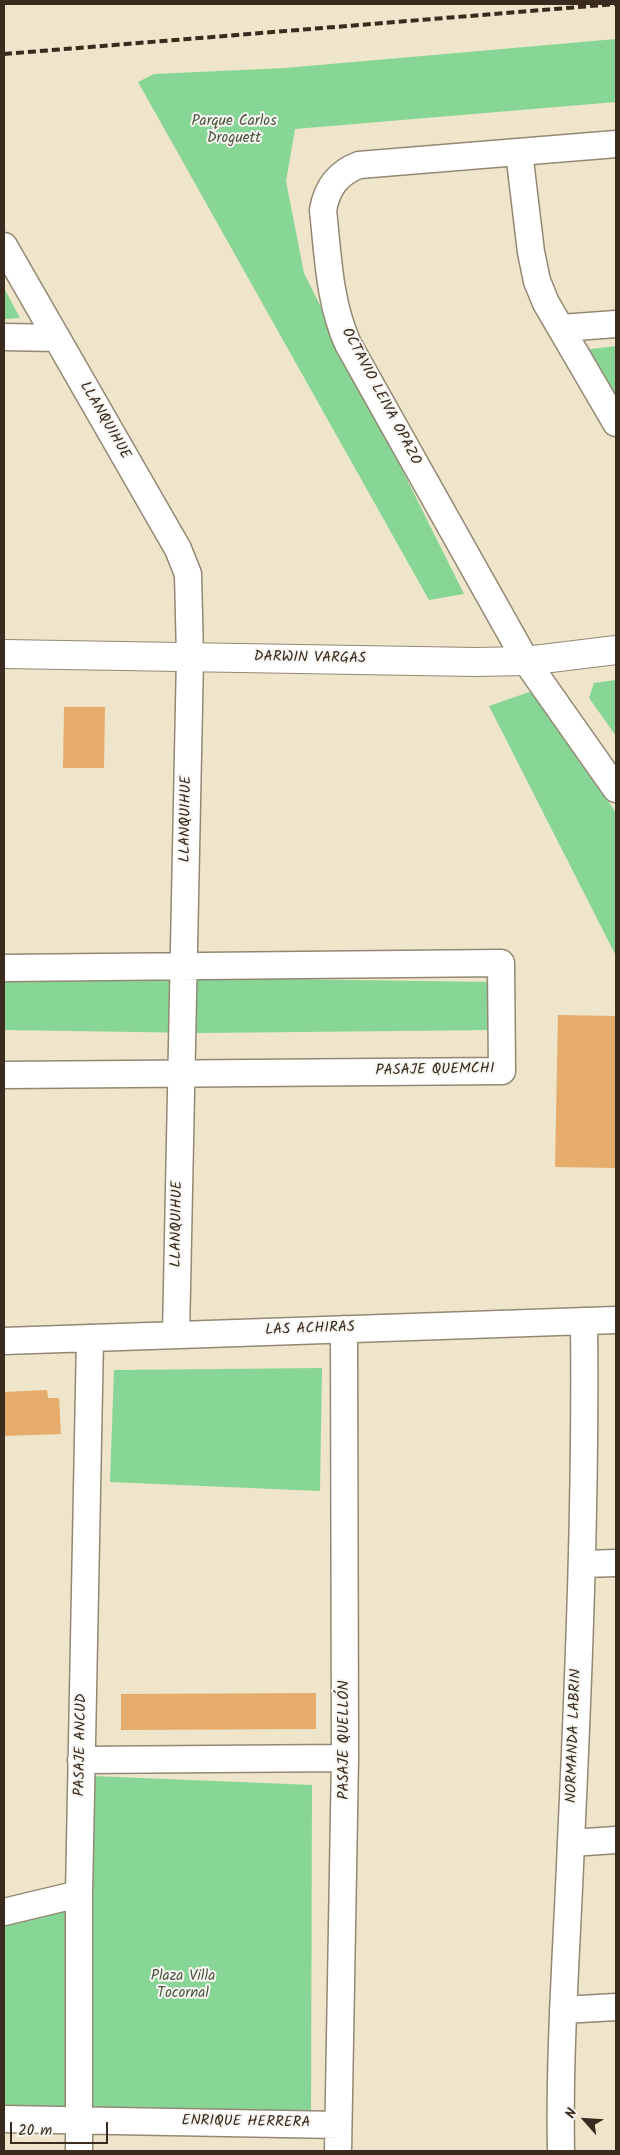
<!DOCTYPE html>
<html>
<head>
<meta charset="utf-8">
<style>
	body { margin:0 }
	#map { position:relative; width:620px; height:2155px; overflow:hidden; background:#eee5ca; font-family:Kalam,sans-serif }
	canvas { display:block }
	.frame { position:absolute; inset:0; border:5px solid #3b2a1e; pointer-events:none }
	.north { position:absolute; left:560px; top:2095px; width:50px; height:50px; -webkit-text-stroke:4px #f6f6f2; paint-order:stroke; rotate:296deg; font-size:14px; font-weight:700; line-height:20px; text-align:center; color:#3b2a1e }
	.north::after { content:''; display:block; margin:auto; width:18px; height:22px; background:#3b2a1e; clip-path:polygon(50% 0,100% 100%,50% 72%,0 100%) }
	.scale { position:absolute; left:10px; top:2122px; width:98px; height:22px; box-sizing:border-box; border:2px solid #3b2a1e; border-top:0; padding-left:6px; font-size:15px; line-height:18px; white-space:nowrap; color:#3b2a1e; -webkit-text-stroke:4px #f6f6f2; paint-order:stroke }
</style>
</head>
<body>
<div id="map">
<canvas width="620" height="2155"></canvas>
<div class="frame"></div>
<div class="north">N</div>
<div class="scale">20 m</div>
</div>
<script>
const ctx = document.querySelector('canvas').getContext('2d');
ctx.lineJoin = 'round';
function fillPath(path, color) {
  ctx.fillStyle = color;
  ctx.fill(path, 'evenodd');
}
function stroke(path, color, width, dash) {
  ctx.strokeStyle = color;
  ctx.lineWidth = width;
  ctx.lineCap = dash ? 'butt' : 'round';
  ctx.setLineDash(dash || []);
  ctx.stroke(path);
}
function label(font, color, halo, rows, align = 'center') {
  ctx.font = font + ' Kalam,sans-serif';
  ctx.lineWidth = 4;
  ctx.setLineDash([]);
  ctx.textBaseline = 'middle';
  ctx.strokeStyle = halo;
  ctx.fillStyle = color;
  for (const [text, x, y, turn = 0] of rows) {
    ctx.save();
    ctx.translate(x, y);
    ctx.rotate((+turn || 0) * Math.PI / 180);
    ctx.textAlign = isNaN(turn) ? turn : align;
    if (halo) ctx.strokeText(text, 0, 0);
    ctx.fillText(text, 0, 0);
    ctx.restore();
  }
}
const green = new Path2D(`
	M 616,39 L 616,102 L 295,129 L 286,181 L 304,273 L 464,594 L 429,600 L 138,82 L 154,74 L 285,68 Z
	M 4,288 L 20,318 L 4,319 Z
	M 616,346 L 616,405 L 583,350 Z
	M 616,680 L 616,736 L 589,698 L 594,683 Z
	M 535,690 L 616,813 L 616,956 L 489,706 Z
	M 4,975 L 492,982 L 495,1030 L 203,1033 L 4,1030 Z
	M 322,1368 L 320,1491 L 110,1482 L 114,1370 Z
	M 93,1776 L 312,1785 L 311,2118 L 4,2105 L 4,1920 L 91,1896 Z`);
const building = new Path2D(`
	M 64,707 L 105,707 L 104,768 L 63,768 Z
	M 558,1015 L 616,1016 L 616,1168 L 555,1167 Z
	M 47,1390 L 48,1398 L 59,1398 L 61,1434 L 4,1436 L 4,1392 Z
	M 316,1693 L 316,1729 L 121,1730 L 121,1694 Z`);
const street = new Path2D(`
	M 616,144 L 359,165 C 338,173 327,187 323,210 C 328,255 329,302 348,344 L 526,661 L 616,789
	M 519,152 L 531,252 L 537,281 L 546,303 L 616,423
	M 4,246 L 178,549 L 188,574 L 190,657 L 176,1335
	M 561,328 L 616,324
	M 4,337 L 57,338
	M 4,968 L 501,963 L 502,1071 L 4,1075
	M 4,1341 L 616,1320
	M 582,1564 L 616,1563
	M 81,1760 L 345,1758
	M 571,1843 L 616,1840
	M 4,1912 L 79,1894
	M 563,2010 L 616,2007
	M 4,2119 L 338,2125
	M 79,2151 L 79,1894 L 90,1338
	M 338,2151 L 345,1758 L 344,1329
	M 561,2151 C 559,2048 567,1945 571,1842 C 579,1669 586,1495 584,1321`);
const secondary = new Path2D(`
	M 4,654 L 475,662 L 526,661 L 616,650`);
const rail = new Path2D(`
	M 4,54 L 616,4`);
const parkNames = [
	["Parque Carlos",234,122],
	["Droguett",234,139],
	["Plaza Villa",183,1977],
	["Tocornal",183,1994]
];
const streetNames = [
	["OCTAVIO LEIVA OPAZO",380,397,62],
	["LLANQUIHUE",104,421,60],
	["DARWIN VARGAS",310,659,1],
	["LLANQUIHUE",187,819,-89],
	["PASAJE QUEMCHI",435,1071,-1],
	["LLANQUIHUE",178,1224,-89],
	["LAS ACHIRAS",310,1330,-2],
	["NORMANDA LABRIN",575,1736,-88],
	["PASAJE QUELLÓN",345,1740,-90],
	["PASAJE ANCUD",82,1745,-89],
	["ENRIQUE HERRERA",246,2123,1]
];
fillPath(green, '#88d695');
fillPath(building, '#e5ac6b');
stroke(street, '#948874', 29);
stroke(secondary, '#948874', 30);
stroke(street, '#fff', 26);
stroke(secondary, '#fff', 28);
stroke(rail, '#3b2a1e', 4, [8, 4]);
label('15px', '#4e553c', '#f6f6f2', parkNames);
label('15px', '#3b2a1e', '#f6f6f2', streetNames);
</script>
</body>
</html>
